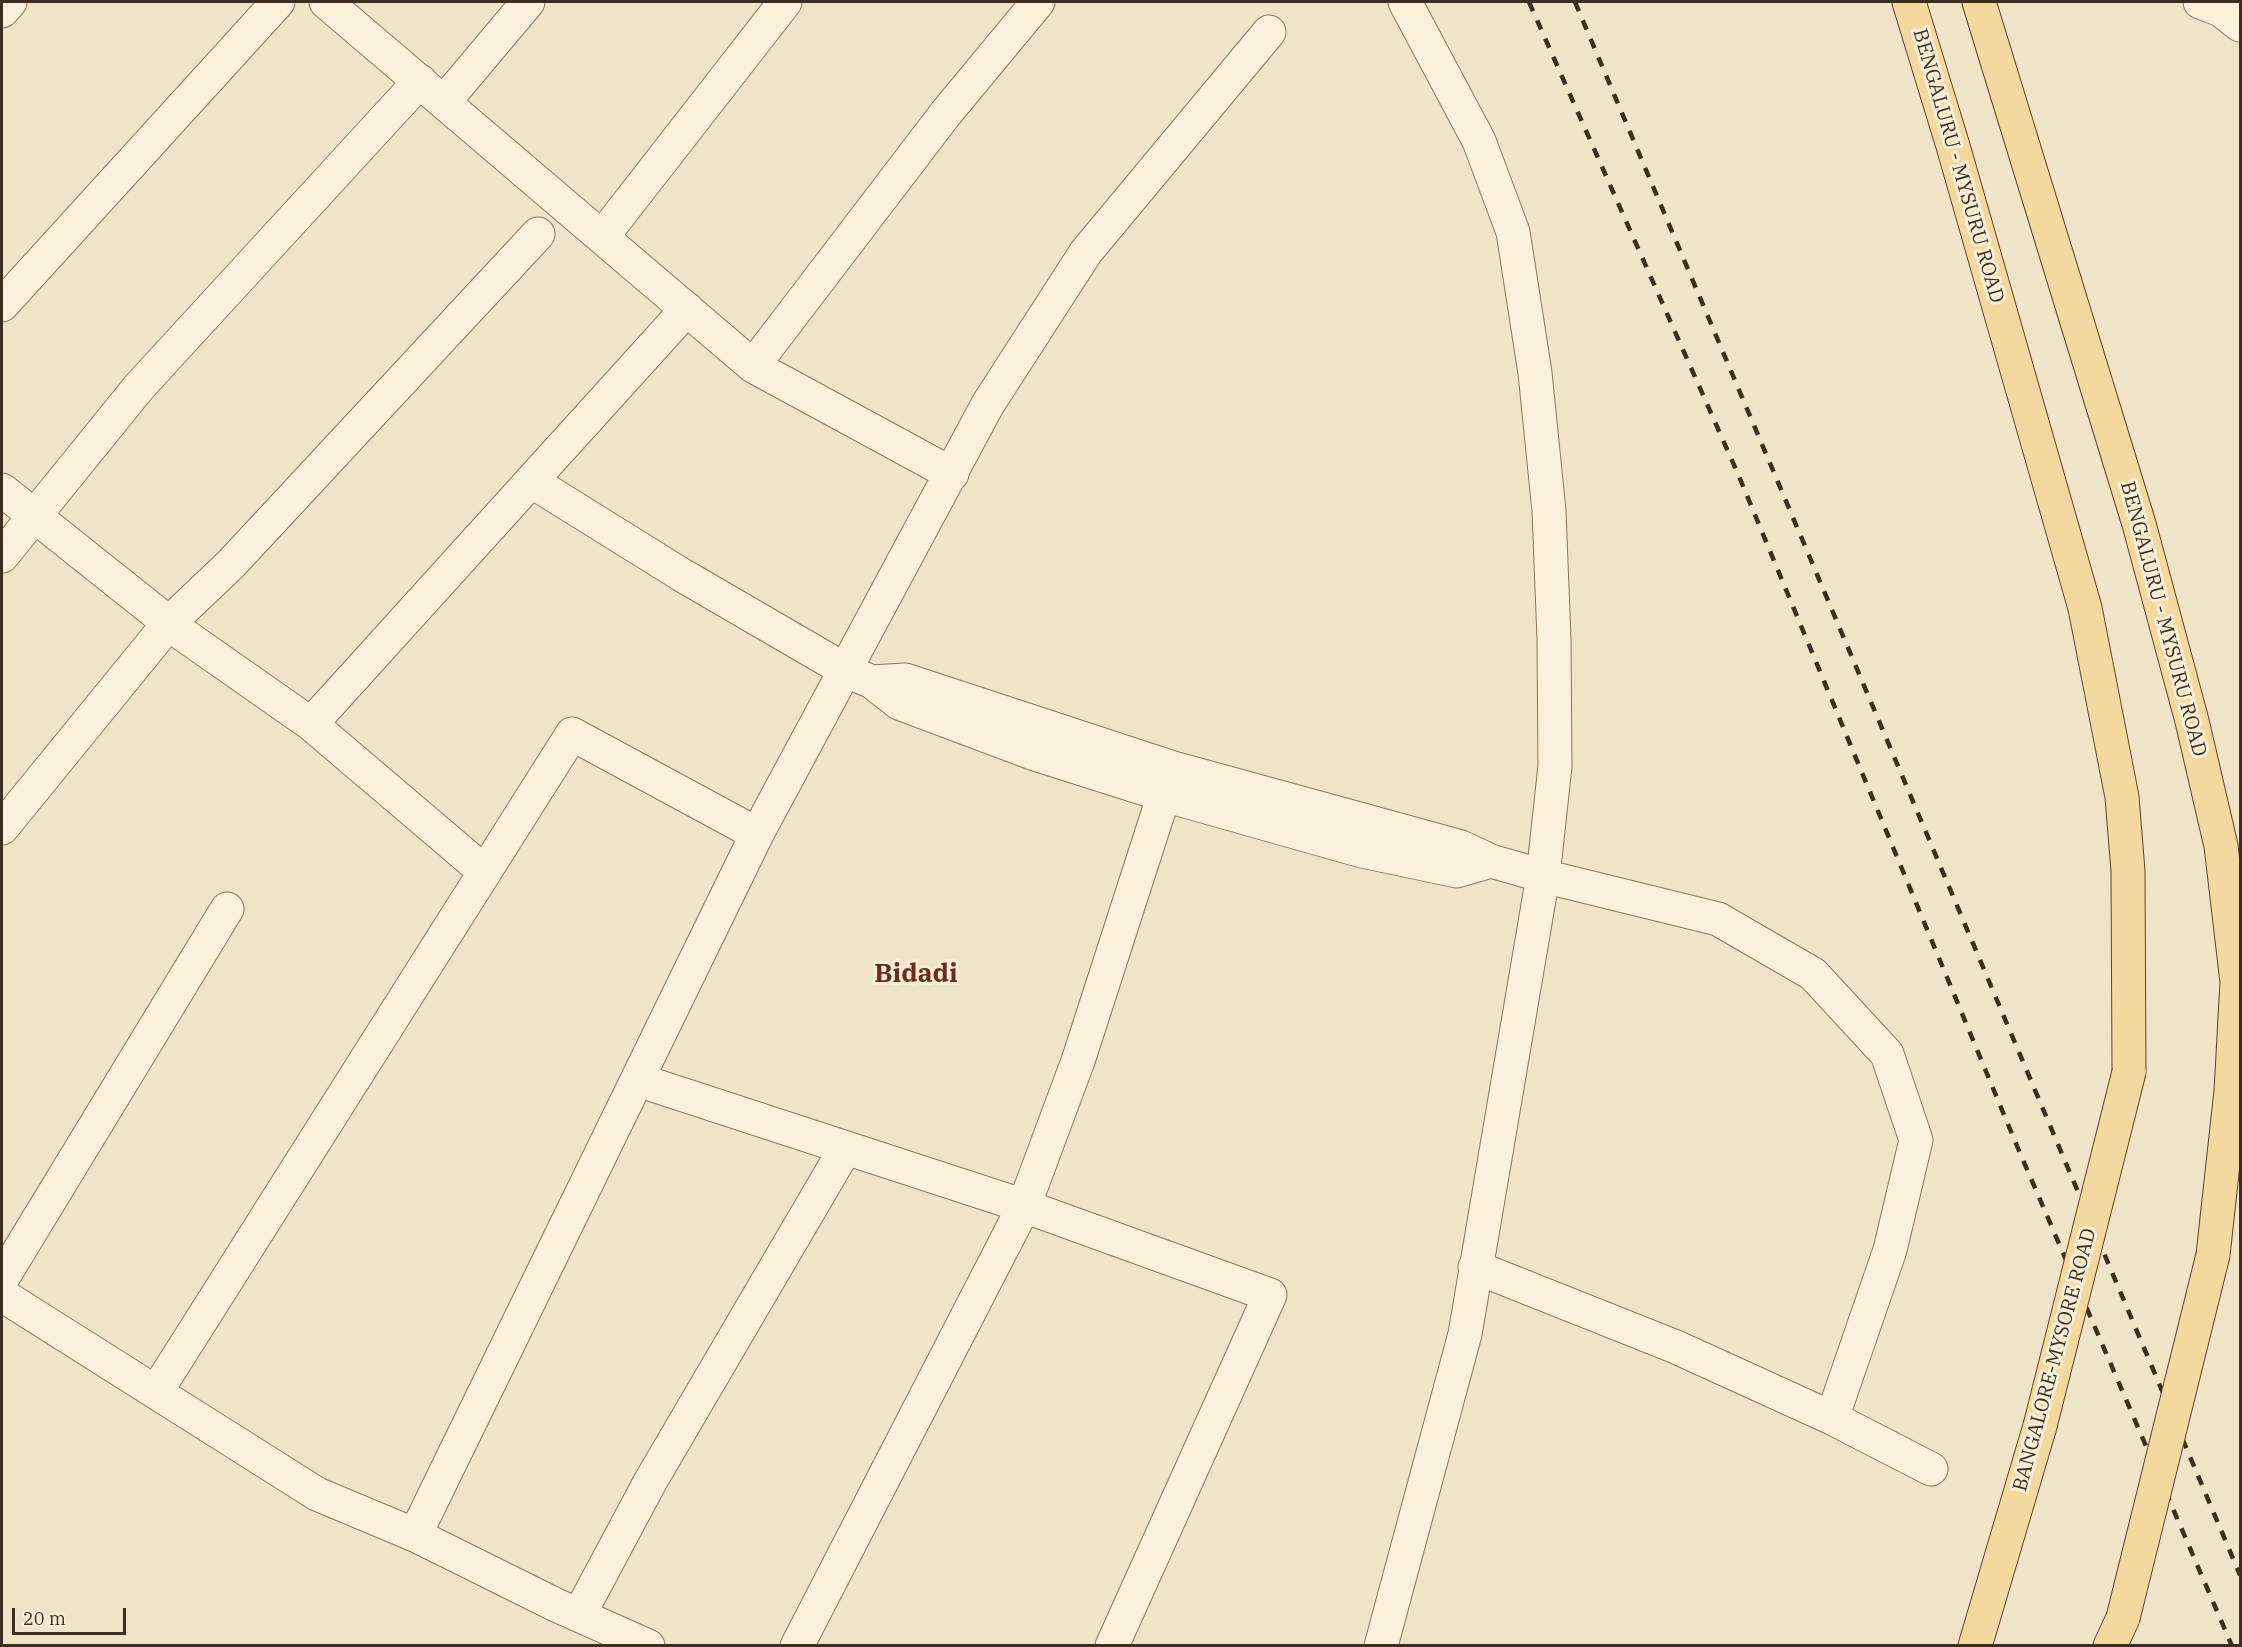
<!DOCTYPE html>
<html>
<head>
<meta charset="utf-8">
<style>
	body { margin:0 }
	#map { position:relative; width:2242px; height:1647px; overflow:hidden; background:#f0e4c8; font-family:"IBM Plex Serif",serif }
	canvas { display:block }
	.frame { position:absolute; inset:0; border:3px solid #3d2e20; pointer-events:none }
	.scale { position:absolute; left:12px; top:1608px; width:114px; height:27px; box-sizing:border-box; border:3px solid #3d2e20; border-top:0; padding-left:8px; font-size:18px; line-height:21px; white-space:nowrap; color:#3d2e20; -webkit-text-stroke:4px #f7eed8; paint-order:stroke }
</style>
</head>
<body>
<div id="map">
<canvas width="2242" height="1647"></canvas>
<div class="frame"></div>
<div class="scale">20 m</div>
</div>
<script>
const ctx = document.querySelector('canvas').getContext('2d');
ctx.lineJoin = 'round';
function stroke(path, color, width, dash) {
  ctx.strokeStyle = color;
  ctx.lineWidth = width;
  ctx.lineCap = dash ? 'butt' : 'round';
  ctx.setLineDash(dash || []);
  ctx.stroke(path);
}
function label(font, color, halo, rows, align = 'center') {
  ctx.font = font + ' "IBM Plex Serif",serif';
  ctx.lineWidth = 6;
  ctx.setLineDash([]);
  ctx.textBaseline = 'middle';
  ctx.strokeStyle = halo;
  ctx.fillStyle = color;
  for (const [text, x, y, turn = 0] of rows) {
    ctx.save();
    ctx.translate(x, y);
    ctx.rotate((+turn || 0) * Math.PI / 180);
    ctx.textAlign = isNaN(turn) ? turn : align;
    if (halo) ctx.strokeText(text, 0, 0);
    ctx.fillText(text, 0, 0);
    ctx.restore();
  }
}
const minor = new Path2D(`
	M 326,2 L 753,366 L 952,474
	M 2,11 L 10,2
	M 444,102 L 528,2
	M 602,237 L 785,2
	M 2,305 L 278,2
	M 753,366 L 946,113 L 1038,2
	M 531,481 L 682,575 L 847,671 L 872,682 L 899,703 L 1035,754 L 1164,795 L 1362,851 L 1457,871 L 1491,861
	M 2,490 L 184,635 L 311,724 L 485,872
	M 2,556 L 139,387 L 420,81
	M 872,682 L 905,680 L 1173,768 L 1461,847 L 1491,861 L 1543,876 L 1718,919 L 1813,974 L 1887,1054 L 1916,1140 L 1890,1250 L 1832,1418
	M 311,724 L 687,309
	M 2,828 L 169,623 L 231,564 L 538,234
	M 638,1080 L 1024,1206 L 1270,1295 L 1112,1646
	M 1475,1267 L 1676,1347 L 1832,1418 L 1931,1469
	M 2,1279 L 227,909
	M 156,1392 L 572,734 L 757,834
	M 415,1535 L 757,834 L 988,404 L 1086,252 L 1269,32
	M 579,1615 L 650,1482 L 845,1149
	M 797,1646 L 1024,1206 L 1078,1061 L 1170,776
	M 1381,1646 L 1465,1334 L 1543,876 L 1555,766 L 1554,639 L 1549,511 L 1535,373 L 1513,232 L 1479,141 L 1405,2`);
const tertiary = new Path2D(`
	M 2200,2 L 2221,10 L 2240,25
	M 2,1295 L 317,1494 L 415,1535 L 556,1605 L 648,1646`);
const primary = new Path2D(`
	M 1909,2 L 1953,146 L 2085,608 L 2122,797 L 2128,871 L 2129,1072
	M 1979,2 L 2139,524 L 2192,721 L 2221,846 L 2237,982 L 2231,1091 L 2213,1255
	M 1975,1646 L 2040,1426
	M 2110,1646 L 2123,1618`);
const rail = new Path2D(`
	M 1529,2 L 1738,474 L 2017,1146 L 2232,1646
	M 1575,2 L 2240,1575`);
const primaryBridge = new Path2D(`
	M 2040,1426 L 2129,1072
	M 2123,1618 L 2213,1255`);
const streetNames = [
	["BENGALURU - MYSURU ROAD",1958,166,74],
	["BENGALURU - MYSURU ROAD",2163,619,75],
	["BANGALORE-MYSORE ROAD",2055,1360,-75]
];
const districtNames = [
	["Bidadi",916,974]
];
stroke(minor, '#8d765c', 35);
stroke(tertiary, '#8d765c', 35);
stroke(primary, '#5b4430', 35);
stroke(minor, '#faf1dc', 33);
stroke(tertiary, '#faf1dc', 33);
stroke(primary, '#f3d9a0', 33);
stroke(rail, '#3d2e20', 4.5, [10, 10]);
stroke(primaryBridge, '#5b4430', 35, []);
stroke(primaryBridge, '#f3d9a0', 33);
label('20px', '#3d2e20', '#f7eed8', streetNames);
label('bold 26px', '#6b2e1e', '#f7eed8', districtNames);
</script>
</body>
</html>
